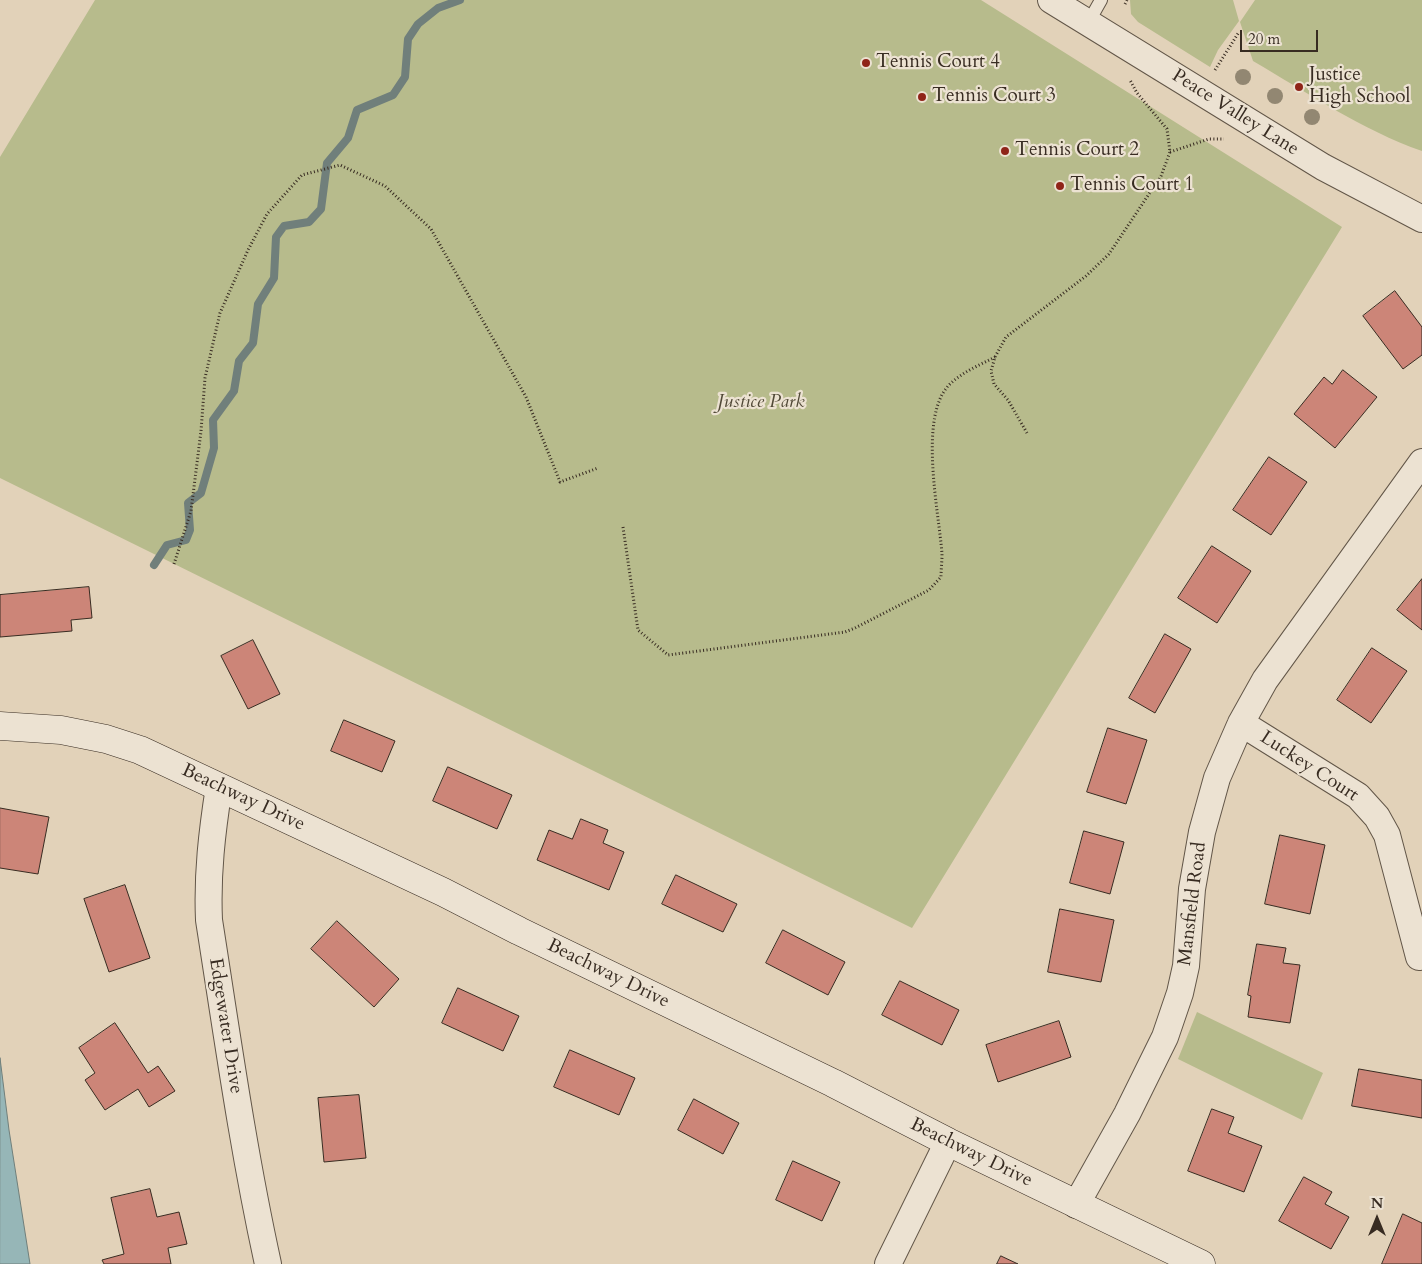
<!DOCTYPE html>
<html>
<head>
<meta charset="utf-8">
<style>
	body { margin:0 }
	#map { position:relative; width:1422px; height:1264px; overflow:hidden; background:#e2d2b9; font-family:Cardo,serif }
	canvas { display:block }
	.north { position:absolute; left:1352px; top:1194px; width:50px; height:50px; -webkit-text-stroke:4px #ece2d2; paint-order:stroke; rotate:0deg; font-size:14px; font-weight:700; line-height:20px; text-align:center; color:#382c22 }
	.north::after { content:''; display:block; margin:auto; width:18px; height:22px; background:#382c22; clip-path:polygon(50% 0,100% 100%,50% 72%,0 100%) }
	.scale { position:absolute; left:1240px; top:30px; width:78px; height:22px; box-sizing:border-box; border:2px solid #382c22; border-top:0; padding-left:6px; font-size:15px; line-height:18px; white-space:nowrap; color:#382c22; -webkit-text-stroke:4px #ece2d2; paint-order:stroke }
</style>
</head>
<body>
<div id="map">
<canvas width="1422" height="1264"></canvas>
<div class="north">N</div>
<div class="scale">20 m</div>
</div>
<script>
const ctx = document.querySelector('canvas').getContext('2d');
ctx.lineJoin = 'round';
function fillPath(path, color) {
  ctx.fillStyle = color;
  ctx.fill(path, 'evenodd');
}
function stroke(path, color, width, dash) {
  ctx.strokeStyle = color;
  ctx.lineWidth = width;
  ctx.lineCap = dash ? 'butt' : 'round';
  ctx.setLineDash(dash || []);
  ctx.stroke(path);
}
function label(font, color, halo, rows, align = 'center') {
  ctx.font = font + ' Cardo,serif';
  ctx.lineWidth = 4.5;
  ctx.setLineDash([]);
  ctx.textBaseline = 'middle';
  ctx.strokeStyle = halo;
  ctx.fillStyle = color;
  for (const [text, x, y, turn = 0] of rows) {
    ctx.save();
    ctx.translate(x, y);
    ctx.rotate((+turn || 0) * Math.PI / 180);
    ctx.textAlign = isNaN(turn) ? turn : align;
    if (halo) ctx.strokeText(text, 0, 0);
    ctx.fillText(text, 0, 0);
    ctx.restore();
  }
}
const green = new Path2D(`
	M 95,0 L 981,0 L 1342,227 L 912,928 L 0,478 L 0,157 Z
	M 1130,0 L 1233,0 L 1239,21 L 1218,50 L 1210,67 L 1138,22 L 1131,14 Z
	M 1255,0 L 1422,0 L 1422,151 C 1362,130 1308,93 1253,61 L 1240,22 Z
	M 1197,1012 L 1323,1073 L 1302,1120 L 1178,1059 Z`);
const water = new Path2D(`
	M 0,1058 L 9,1130 L 30,1264 L 0,1264 Z`);
const stream = new Path2D(`
	M 154,565 L 167,545 L 186,540 L 190,530 L 188,503 L 201,493 L 214,448 L 213,420 L 234,391 L 239,361 L 253,343 L 258,304 L 274,278 L 276,237 L 284,226 L 309,222 L 321,209 L 327,163 L 348,138 L 357,110 L 393,95 L 405,77 L 408,39 L 418,24 L 438,8 L 460,0`);
const building = new Path2D(`
	M 1395,291 L 1422,327 L 1422,355 L 1403,369 L 1363,316 Z
	M 1343,370 L 1377,397 L 1335,448 L 1294,414 L 1324,377 L 1332,384 Z
	M 1269,457 L 1307,482 L 1271,535 L 1233,510 Z
	M 1212,546 L 1251,571 L 1217,623 L 1178,598 Z
	M 1422,579 L 1422,630 L 1397,610 Z
	M 89,587 L 92,618 L 71,620 L 72,631 L 0,637 L 0,595 Z
	M 1165,634 L 1191,649 L 1155,713 L 1129,698 Z
	M 253,640 L 280,694 L 248,709 L 221,656 Z
	M 1372,648 L 1407,671 L 1371,723 L 1337,700 Z
	M 344,720 L 395,741 L 382,772 L 331,751 Z
	M 1108,728 L 1147,740 L 1126,804 L 1087,792 Z
	M 448,767 L 512,795 L 497,829 L 433,801 Z
	M 0,808 L 49,817 L 38,874 L 0,868 Z
	M 581,819 L 608,830 L 603,843 L 624,852 L 609,890 L 537,860 L 549,830 L 572,839 Z
	M 1084,831 L 1124,842 L 1110,894 L 1070,883 Z
	M 1280,835 L 1325,845 L 1310,914 L 1265,904 Z
	M 676,875 L 737,904 L 723,932 L 662,904 Z
	M 125,885 L 150,958 L 109,972 L 84,899 Z
	M 1060,909 L 1114,920 L 1101,982 L 1048,972 Z
	M 337,921 L 399,979 L 374,1007 L 311,949 Z
	M 783,930 L 845,962 L 828,995 L 766,963 Z
	M 1257,944 L 1286,948 L 1283,963 L 1300,965 L 1290,1023 L 1248,1017 L 1251,996 L 1248,995 Z
	M 900,981 L 959,1010 L 942,1045 L 882,1015 Z
	M 458,988 L 519,1016 L 503,1051 L 442,1023 Z
	M 1059,1021 L 1071,1057 L 998,1082 L 986,1045 Z
	M 115,1023 L 148,1073 L 158,1066 L 175,1091 L 149,1107 L 138,1089 L 105,1110 L 85,1080 L 95,1073 L 79,1048 Z
	M 570,1050 L 635,1078 L 619,1115 L 554,1087 Z
	M 1359,1069 L 1422,1080 L 1422,1118 L 1352,1106 Z
	M 359,1095 L 366,1158 L 324,1162 L 318,1098 Z
	M 694,1099 L 739,1123 L 723,1154 L 678,1130 Z
	M 1212,1109 L 1234,1117 L 1228,1133 L 1262,1146 L 1244,1192 L 1188,1171 Z
	M 793,1161 L 840,1182 L 822,1221 L 776,1200 Z
	M 1304,1177 L 1332,1192 L 1325,1204 L 1349,1217 L 1331,1249 L 1279,1221 Z
	M 150,1189 L 157,1217 L 179,1212 L 187,1244 L 168,1248 L 171,1264 L 104,1264 L 102,1260 L 124,1254 L 111,1198 Z
	M 1403,1214 L 1422,1223 L 1422,1264 L 1382,1264 Z
	M 1001,1256 L 1018,1264 L 997,1264 Z`);
const path = new Path2D(`
	M 1125,4 L 1127,0
	M 1215,70 L 1239,32
	M 1170,152 L 1209,139 L 1224,139
	M 1027,433 L 1008,400 L 994,384 L 991,371 L 995,357 L 1006,337 L 1086,276 L 1109,254 L 1161,176 L 1170,152 L 1167,129 L 1137,93 L 1130,80
	M 623,527 L 638,630 L 668,655 L 845,632 L 855,628 L 929,590 L 941,577 C 941,570 942,562 942,554 C 939,512 918,417 949,385 C 962,372 980,365 995,357
	M 174,564 L 191,511 L 201,431 L 205,378 L 220,313 L 248,250 L 267,214 L 302,175 L 340,165 L 385,186 L 431,229 L 526,397 L 560,482 L 598,468`);
const lane = new Path2D(`
	M 1088,23 L 1101,0`);
const street = new Path2D(`
	M 1051,0 L 1323,167 L 1422,219
	M 1241,723 L 1358,796 L 1377,817 L 1387,835 L 1419,957
	M 219,787 C 212,832 207,874 209,920 C 227,1035 243,1150 268,1264
	M 1076,1205 L 1127,1114 L 1165,1037 L 1180,993 L 1186,966 L 1192,889 L 1202,832 L 1217,778 L 1241,723 L 1265,680 L 1422,462
	M 888,1264 L 948,1142`);
const secondary = new Path2D(`
	M 0,726 L 61,730 L 106,739 L 140,750 L 443,892 L 519,931 L 833,1083 L 948,1142 L 1201,1264`);
const trees = [
	[1243,77],
	[1275,96],
	[1312,117]
];
const markers = [
	[866,63,5,"#8f2418"],
	[1299,87,5,"#8f2418"],
	[922,97,5,"#8f2418"],
	[1005,151,5,"#8f2418"],
	[1060,186,5,"#8f2418"]
];
const poiNames = [
	["Tennis Court 4",876,63],
	["Justice",1309,76],
	["High School",1309,98],
	["Tennis Court 3",932,97],
	["Tennis Court 2",1015,151],
	["Tennis Court 1",1070,186]
];
const streetNames = [
	["Peace Valley Lane",1235,113,32],
	["Luckey Court",1309,767,33],
	["Beachway Drive",243,798,25],
	["Mansfield Road",1193,904,-83],
	["Beachway Drive",608,974,26],
	["Edgewater Drive",225,1026,81],
	["Beachway Drive",971,1153,26]
];
const parkNames = [
	["Justice Park",761,403]
];
fillPath(green, '#b7bb8c');
fillPath(water, '#96b6b7');
stroke(water, '#707f7b', 1);
stroke(stream, '#707f7b', 8);
fillPath(building, '#cc8578');
stroke(building, '#382c22', 1);
stroke(lane, '#625648', 14);
stroke(street, '#625648', 28);
stroke(secondary, '#382c22', 29);
stroke(path, '#382c22', 3, [1, 2.5]);
stroke(lane, '#ece2d2', 12);
stroke(street, '#ece2d2', 26);
stroke(secondary, '#ece2d2', 28);
ctx.fillStyle = '#928772';
for (const [x, y] of trees) {
  ctx.beginPath();
  ctx.arc(x, y, 8, 0, 2 * Math.PI);
  ctx.fill();
}
for (const [x, y, r, color] of markers) {
  const dot = new Path2D();
  dot.arc(x, y, r, 0, 2 * Math.PI);
  ctx.fillStyle = color;
  ctx.fill(dot);
  stroke(dot, '#ece2d2', 2);
}
label('19px', '#382c22', '#ece2d2', poiNames, 'left');
label('19px', '#382c22', '#ece2d2', streetNames);
label('italic 19px', '#514937', '#ece2d2', parkNames);
</script>
</body>
</html>
